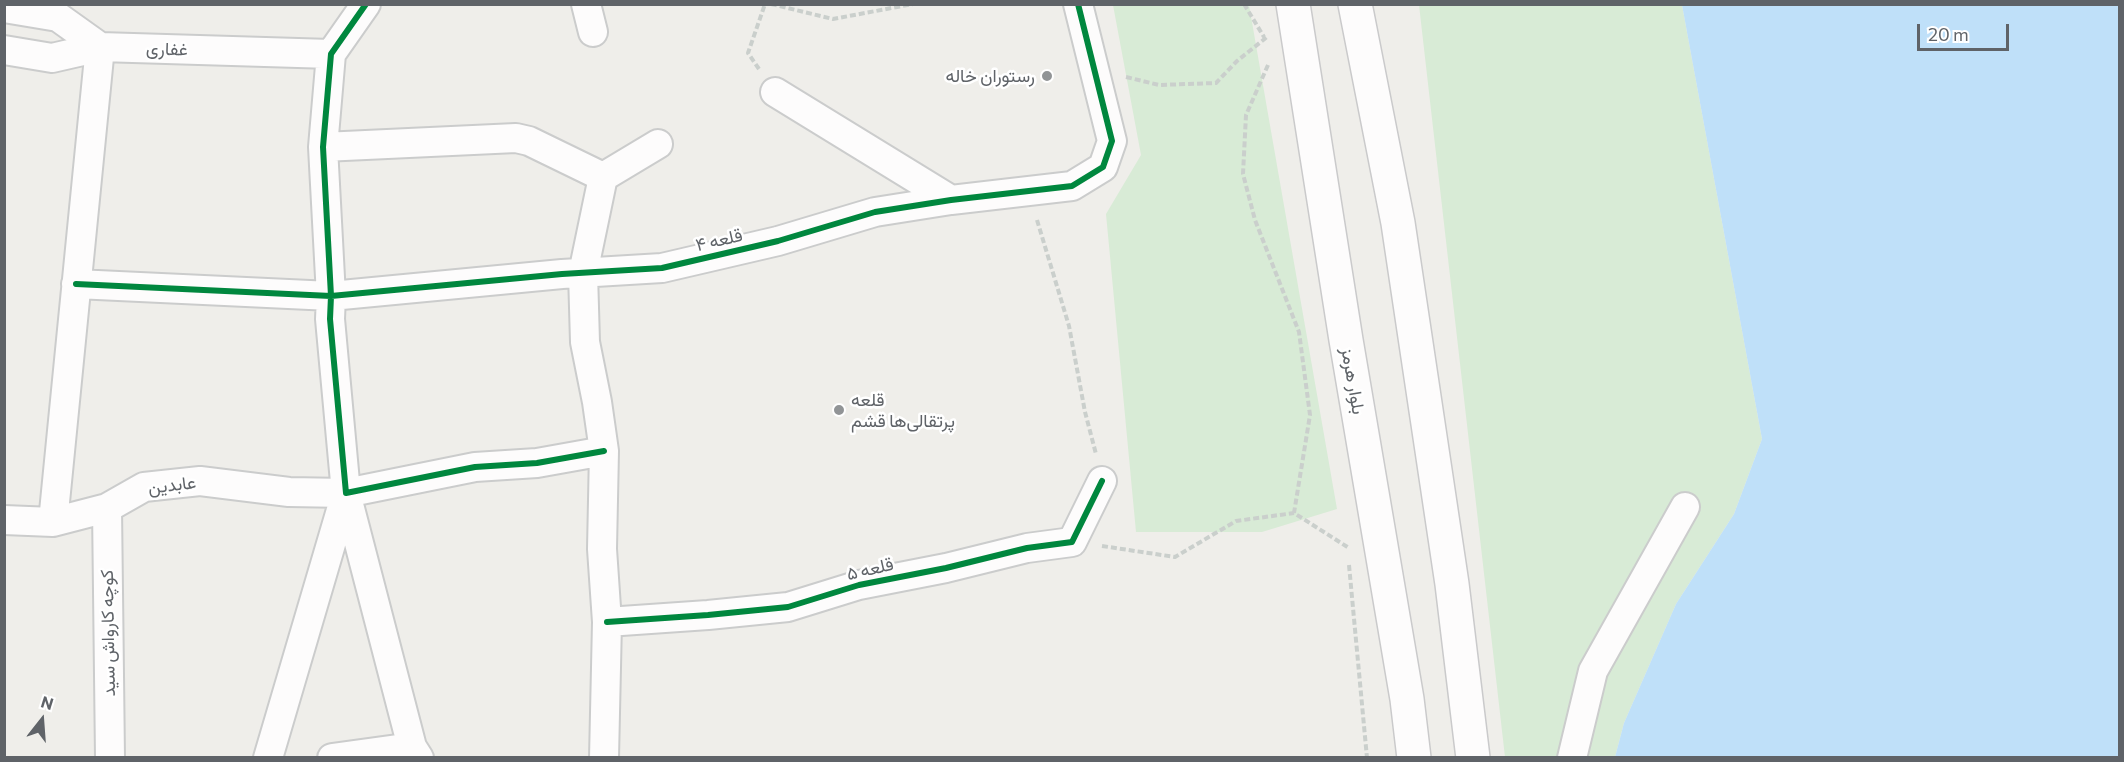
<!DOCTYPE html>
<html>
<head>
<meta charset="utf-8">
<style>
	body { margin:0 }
	#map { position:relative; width:2124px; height:762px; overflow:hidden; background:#efeeea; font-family:Commissioner,sans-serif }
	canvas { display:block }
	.frame { position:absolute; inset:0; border:6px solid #5f6368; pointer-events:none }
	.north { position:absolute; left:12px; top:690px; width:60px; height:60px; -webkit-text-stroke:4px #fff; paint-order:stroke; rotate:17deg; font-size:16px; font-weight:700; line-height:24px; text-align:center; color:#5f6368 }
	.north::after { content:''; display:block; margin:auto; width:21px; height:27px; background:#5f6368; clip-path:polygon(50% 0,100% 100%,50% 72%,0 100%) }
	.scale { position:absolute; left:1917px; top:24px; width:92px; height:27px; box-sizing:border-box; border:3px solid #5f6368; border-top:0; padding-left:8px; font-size:18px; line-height:21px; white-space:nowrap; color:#5f6368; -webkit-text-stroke:4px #fff; paint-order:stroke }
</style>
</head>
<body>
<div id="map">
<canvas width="2124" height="762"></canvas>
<div class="frame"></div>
<div class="north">N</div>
<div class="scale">20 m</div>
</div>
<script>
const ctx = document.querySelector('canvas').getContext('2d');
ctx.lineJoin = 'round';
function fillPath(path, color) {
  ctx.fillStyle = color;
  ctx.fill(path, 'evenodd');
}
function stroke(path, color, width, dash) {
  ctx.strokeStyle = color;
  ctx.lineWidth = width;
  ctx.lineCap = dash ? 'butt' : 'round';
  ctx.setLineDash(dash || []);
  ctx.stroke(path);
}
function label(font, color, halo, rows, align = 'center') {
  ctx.font = font + ' Commissioner,Vazirmatn,sans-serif';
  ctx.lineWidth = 5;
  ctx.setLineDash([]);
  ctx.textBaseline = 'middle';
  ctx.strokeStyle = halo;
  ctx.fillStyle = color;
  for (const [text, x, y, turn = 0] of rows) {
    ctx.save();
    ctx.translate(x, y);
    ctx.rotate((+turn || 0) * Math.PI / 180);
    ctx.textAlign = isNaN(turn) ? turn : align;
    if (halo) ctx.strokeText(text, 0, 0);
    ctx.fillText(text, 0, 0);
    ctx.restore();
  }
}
const green = new Path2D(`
	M 1113,5 L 1249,5 L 1337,509 L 1262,532 L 1136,532 L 1106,214 L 1141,155 Z
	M 1419,5 L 1682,5 L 1762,439 L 1734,514 L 1676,604 L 1624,723 L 1615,757 L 1505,757 Z`);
const water = new Path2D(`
	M 1682,5 L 2119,5 L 2119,757 L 1615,757 L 1624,723 L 1676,604 L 1734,514 L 1762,439 Z`);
const path = new Path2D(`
	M 771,4 L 833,19 L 913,4
	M 1244,4 L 1264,37
	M 1268,65 L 1246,115 L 1243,174 L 1255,220 L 1299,332 L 1310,415 L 1294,513 L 1349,548
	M 759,69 L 748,53 L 765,4
	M 1126,77 L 1159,85 L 1216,83 L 1237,61 L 1267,37
	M 1037,220 L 1069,326 L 1085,412 L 1096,454
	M 1102,546 L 1175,557 L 1236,521 L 1294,513
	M 1349,565 L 1367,758`);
const minor = new Path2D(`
	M 366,4 L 331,54 L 323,147 L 331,296 L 330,319 L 346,493 L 475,467 L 537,463 L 604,451
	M 586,4 L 593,32
	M 4,8 L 58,17 L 100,47
	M 4,50 L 52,58 L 100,47 L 331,54
	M 775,92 L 951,200
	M 323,147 L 516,138 L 529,141 L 603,177
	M 76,284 L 331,296 L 562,274 L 662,268 L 778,241 L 875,212 L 951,200 L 1072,186 L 1103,167 L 1112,141 L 1078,4
	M 346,493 L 412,747 L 419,758
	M 107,508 L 110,758
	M 4,520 L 53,522 L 107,508 L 144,487 L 200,481 L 289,492 L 346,493
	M 53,522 L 100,47
	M 607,622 L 708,615 L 788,607 L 859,585 L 946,568 L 1027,548 L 1072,542 L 1102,481
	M 268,758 L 346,493
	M 332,758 L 412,747
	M 604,758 L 607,622 L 602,549 L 604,451 L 597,402 L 585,342 L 583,273 L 603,177 L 658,144
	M 1572,758 L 1593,671 L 1685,507`);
const secondary = new Path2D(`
	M 1293,4 L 1346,340 L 1407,699 L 1414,758
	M 1355,4 L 1398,223 L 1452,584 L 1473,758`);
const cycleway = new Path2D(`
	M 366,4 L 331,54 L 323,147 L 331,296 L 330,319 L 346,493 L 475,467 L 537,463 L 604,451
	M 76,284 L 331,296 L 562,274 L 662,268 L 778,241 L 875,212 L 951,200 L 1072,186 L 1103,167 L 1112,141 L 1078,4
	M 607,622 L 708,615 L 788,607 L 859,585 L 946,568 L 1027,548 L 1072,542 L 1102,481`);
const markers = [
	[1047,76,6,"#919496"],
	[839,410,6,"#919496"]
];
const streetNames = [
	["غفاری",167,49,2],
	["قلعه ۴",719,240,-13],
	["بلوار هرمز",1353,381,80],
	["عابدین",172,485,-7],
	["قلعه ۵",870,569,-13],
	["کوچه کارواش سید",108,633,-91]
];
const poiNames = [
	["رستوران خاله",1035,76],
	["قلعه",851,400,"left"],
	["پرتقالی‌ها قشم",851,421,"left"]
];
fillPath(green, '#d8ebd6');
fillPath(water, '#bfe0f9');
stroke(minor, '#cbcccc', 32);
stroke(secondary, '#cacacb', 36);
stroke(path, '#cacfcc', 4, [6, 3]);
stroke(minor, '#fdfcfc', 28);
stroke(secondary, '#fdfcfc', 33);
stroke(cycleway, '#00873e', 6);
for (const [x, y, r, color] of markers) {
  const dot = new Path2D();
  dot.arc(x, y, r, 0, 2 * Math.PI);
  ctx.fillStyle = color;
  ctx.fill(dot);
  stroke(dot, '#fff', 2);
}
label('18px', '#5f6368', '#fff', streetNames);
label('18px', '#5f6368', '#fff', poiNames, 'right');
</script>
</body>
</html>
